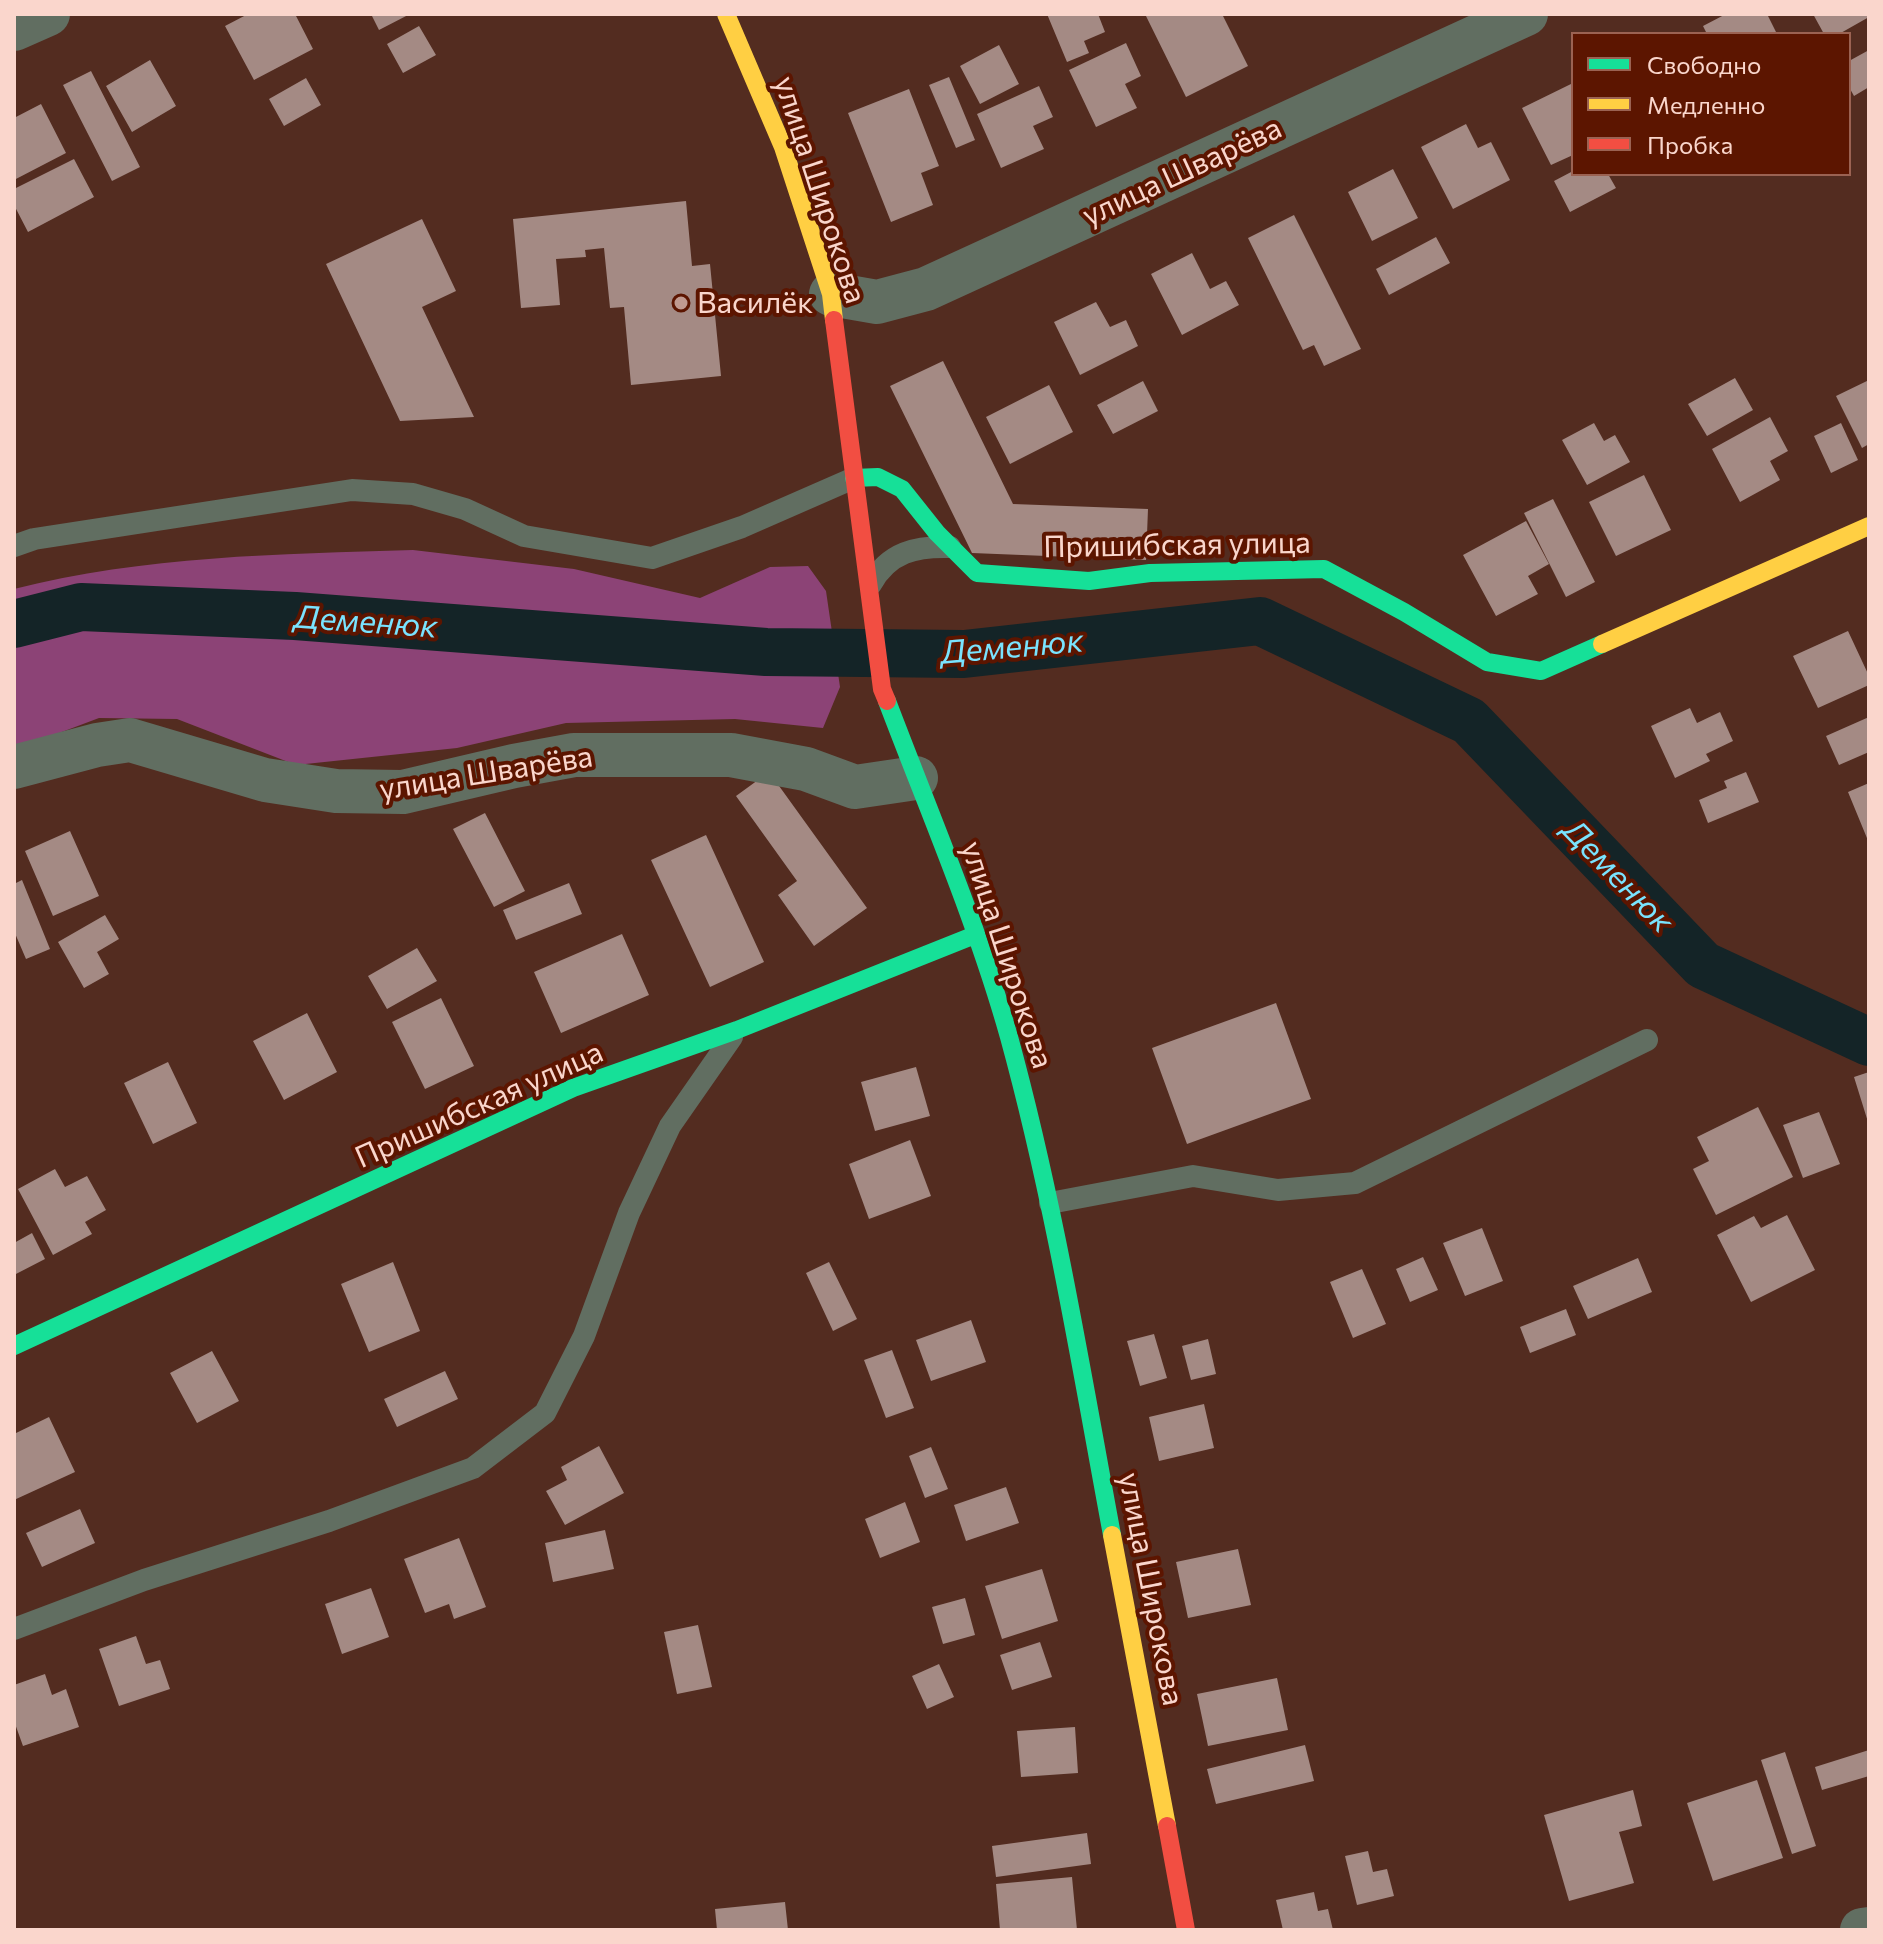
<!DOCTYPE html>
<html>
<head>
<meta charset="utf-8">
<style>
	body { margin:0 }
	#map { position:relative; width:1883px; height:1944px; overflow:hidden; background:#532c20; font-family:Commissioner,sans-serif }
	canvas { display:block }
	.frame { position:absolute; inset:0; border:16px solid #fad6cc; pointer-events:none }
	.legend { position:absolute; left:1571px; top:32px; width:280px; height:144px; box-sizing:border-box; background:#5c1500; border:2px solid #9b6252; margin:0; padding:10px 14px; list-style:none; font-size:24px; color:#fad6cc }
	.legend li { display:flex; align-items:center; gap:16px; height:40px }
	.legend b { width:40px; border:2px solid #9b6252 }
</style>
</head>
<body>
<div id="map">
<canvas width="1883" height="1944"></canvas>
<div class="frame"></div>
<ul class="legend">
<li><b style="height:10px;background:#16e098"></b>Свободно</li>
<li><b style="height:10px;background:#ffcf43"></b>Медленно</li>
<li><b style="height:10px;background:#f24e42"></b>Пробка</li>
</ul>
</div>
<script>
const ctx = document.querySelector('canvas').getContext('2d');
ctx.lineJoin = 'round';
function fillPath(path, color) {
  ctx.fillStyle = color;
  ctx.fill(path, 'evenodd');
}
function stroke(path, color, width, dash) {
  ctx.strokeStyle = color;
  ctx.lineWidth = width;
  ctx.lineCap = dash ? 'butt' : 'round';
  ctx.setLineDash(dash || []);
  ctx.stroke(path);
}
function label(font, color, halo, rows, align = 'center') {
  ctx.font = font + ' Commissioner,sans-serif';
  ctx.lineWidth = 8;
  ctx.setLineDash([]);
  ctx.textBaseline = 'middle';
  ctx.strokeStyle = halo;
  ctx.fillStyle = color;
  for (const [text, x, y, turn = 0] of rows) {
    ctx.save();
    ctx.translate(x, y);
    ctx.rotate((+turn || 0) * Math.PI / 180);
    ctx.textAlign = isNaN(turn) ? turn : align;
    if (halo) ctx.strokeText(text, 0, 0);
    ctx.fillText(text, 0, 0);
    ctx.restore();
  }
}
const green = new Path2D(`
	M 413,550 L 574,569 L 700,598 L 770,567 L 808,566 L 826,591 L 840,687 L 823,728 L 735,719 L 566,723 L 457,748 L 296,765 L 177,719 L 99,718 L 14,750 L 14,589 C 143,556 280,554 413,550 Z`);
const canal = new Path2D(`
	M 14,624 L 81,607 L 295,616 L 766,652 L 964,654 L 1260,621 L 1469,721 L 1703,965 L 1869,1042`);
const building = new Path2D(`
	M 248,14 L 295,14 L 313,49 L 254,80 L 225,26 Z
	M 371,14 L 410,14 L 379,30 Z
	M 1047,14 L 1098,14 L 1105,32 L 1084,41 L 1089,53 L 1067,62 Z
	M 1145,14 L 1222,14 L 1248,66 L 1186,97 Z
	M 1726,14 L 1767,14 L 1777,34 L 1707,34 L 1703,26 Z
	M 1813,14 L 1868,14 L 1869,17 L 1839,34 L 1824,34 Z
	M 419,26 L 436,55 L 403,73 L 387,44 Z
	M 1126,43 L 1141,76 L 1125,84 L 1137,108 L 1096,127 L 1069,70 Z
	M 999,45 L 1019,84 L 980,104 L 960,66 Z
	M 1869,50 L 1869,87 L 1854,96 L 1849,87 L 1849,61 Z
	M 150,60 L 176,106 L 132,132 L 106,86 Z
	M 91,71 L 140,167 L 112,181 L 63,85 Z
	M 949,77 L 975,140 L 956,148 L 929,85 Z
	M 306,78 L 321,105 L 284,126 L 269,99 Z
	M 1573,83 L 1573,155 L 1551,165 L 1522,108 Z
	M 1039,86 L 1053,117 L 1033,126 L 1044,149 L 1001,168 L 977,114 Z
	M 909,89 L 939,166 L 921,173 L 933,205 L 891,222 L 848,113 Z
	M 41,104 L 66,153 L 14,180 L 14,118 Z
	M 1466,124 L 1478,148 L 1491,142 L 1510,180 L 1453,209 L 1421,147 Z
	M 74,159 L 94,197 L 28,232 L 14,205 L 14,189 Z
	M 1393,169 L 1418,218 L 1372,241 L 1348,192 Z
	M 1573,171 L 1573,174 L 1608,174 L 1616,188 L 1570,212 L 1554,181 Z
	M 686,201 L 692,266 L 710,264 L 721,376 L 631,385 L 624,307 L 610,308 L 604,248 L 585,250 L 586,257 L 556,259 L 560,305 L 521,308 L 513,219 Z
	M 1294,215 L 1361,349 L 1324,366 L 1314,345 L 1303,350 L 1248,238 Z
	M 422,219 L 456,291 L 422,307 L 474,417 L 400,421 L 326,264 Z
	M 1436,237 L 1450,263 L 1389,295 L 1376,269 Z
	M 1192,253 L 1210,289 L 1226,281 L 1239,305 L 1182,335 L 1151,274 Z
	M 1096,302 L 1110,327 L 1126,320 L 1138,346 L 1080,375 L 1054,322 Z
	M 943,361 L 1013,504 L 1148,509 L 1146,560 L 972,553 L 890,386 Z
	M 1735,378 L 1753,410 L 1707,436 L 1688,404 Z
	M 1869,380 L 1869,444 L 1862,448 L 1836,396 Z
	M 1143,381 L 1158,411 L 1113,434 L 1097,405 Z
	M 1049,385 L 1073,432 L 1010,464 L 986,417 Z
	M 1770,417 L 1788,451 L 1770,461 L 1780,480 L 1740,502 L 1712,449 Z
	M 1594,423 L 1604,441 L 1615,435 L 1630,462 L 1587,485 L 1562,440 Z
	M 1841,423 L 1858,460 L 1831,473 L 1814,436 Z
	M 1644,475 L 1671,530 L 1616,556 L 1589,502 Z
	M 1553,499 L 1595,582 L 1566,597 L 1524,513 Z
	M 1526,521 L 1549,564 L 1528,576 L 1538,594 L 1496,616 L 1463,555 Z
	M 1848,631 L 1869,676 L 1869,685 L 1818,708 L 1793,656 Z
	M 1690,708 L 1697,723 L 1720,712 L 1733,741 L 1706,754 L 1710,761 L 1675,778 L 1651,726 Z
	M 1869,717 L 1869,752 L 1839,765 L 1826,736 Z
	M 769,772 L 867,908 L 814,946 L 778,895 L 797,881 L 736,796 Z
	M 1746,772 L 1759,802 L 1708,823 L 1699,800 L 1727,788 L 1724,781 Z
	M 1869,783 L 1869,843 L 1848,792 Z
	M 485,813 L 525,891 L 494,907 L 453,829 Z
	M 70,831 L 99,896 L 53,916 L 25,851 Z
	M 706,835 L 764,962 L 710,987 L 651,860 Z
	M 22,880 L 50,949 L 26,959 L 14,931 L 14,884 Z
	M 569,883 L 582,914 L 516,940 L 503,910 Z
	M 105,915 L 119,939 L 97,952 L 109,974 L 84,988 L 58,942 Z
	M 622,934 L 649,995 L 561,1033 L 534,972 Z
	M 417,948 L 437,981 L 387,1009 L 368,976 Z
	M 441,998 L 474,1066 L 425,1089 L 392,1022 Z
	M 1276,1003 L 1311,1099 L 1187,1144 L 1152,1048 Z
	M 307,1013 L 337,1072 L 284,1100 L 253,1041 Z
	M 168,1062 L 197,1123 L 153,1144 L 124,1083 Z
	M 916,1067 L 930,1116 L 875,1131 L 861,1082 Z
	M 1869,1072 L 1869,1122 L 1868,1122 L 1854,1077 Z
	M 1758,1107 L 1793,1177 L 1716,1215 L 1693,1169 L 1709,1161 L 1697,1137 Z
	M 1819,1112 L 1840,1164 L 1803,1178 L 1783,1125 Z
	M 910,1140 L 931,1196 L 869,1219 L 849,1164 Z
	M 55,1169 L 65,1187 L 87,1176 L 106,1210 L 85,1222 L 92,1234 L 53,1255 L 18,1189 Z
	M 1787,1215 L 1815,1270 L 1751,1302 L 1717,1235 L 1754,1216 L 1761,1228 Z
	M 1482,1228 L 1503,1281 L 1465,1296 L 1443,1243 Z
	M 32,1233 L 45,1259 L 14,1275 L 14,1243 Z
	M 1423,1257 L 1438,1290 L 1410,1302 L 1396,1269 Z
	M 1638,1258 L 1652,1292 L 1588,1319 L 1573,1286 Z
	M 393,1262 L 420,1331 L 369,1352 L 341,1284 Z
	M 829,1262 L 857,1319 L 833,1331 L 806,1273 Z
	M 1362,1269 L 1386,1324 L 1353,1338 L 1330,1282 Z
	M 1566,1309 L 1576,1335 L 1530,1353 L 1520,1327 Z
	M 971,1320 L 986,1362 L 931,1381 L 916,1340 Z
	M 1154,1334 L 1167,1378 L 1140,1386 L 1127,1341 Z
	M 1208,1339 L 1216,1374 L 1191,1380 L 1182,1346 Z
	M 892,1350 L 914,1408 L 886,1418 L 864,1360 Z
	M 212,1351 L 239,1401 L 197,1423 L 170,1373 Z
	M 445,1371 L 458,1399 L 397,1427 L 384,1399 Z
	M 1204,1404 L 1214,1448 L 1159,1461 L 1149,1417 Z
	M 49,1417 L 75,1472 L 14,1500 L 14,1434 Z
	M 599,1446 L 624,1493 L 565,1525 L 546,1491 L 567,1480 L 561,1467 Z
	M 931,1447 L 948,1489 L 925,1498 L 909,1456 Z
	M 1006,1487 L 1019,1523 L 966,1541 L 954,1505 Z
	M 905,1502 L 920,1542 L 880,1558 L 865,1519 Z
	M 80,1509 L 95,1543 L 42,1567 L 26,1533 Z
	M 605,1530 L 614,1569 L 553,1582 L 545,1543 Z
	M 459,1538 L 486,1607 L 454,1619 L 449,1604 L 425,1613 L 404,1559 Z
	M 1238,1549 L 1251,1605 L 1188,1618 L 1176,1562 Z
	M 1042,1569 L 1058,1621 L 1002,1639 L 985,1586 Z
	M 371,1588 L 389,1637 L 342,1654 L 325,1604 Z
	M 965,1598 L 975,1635 L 943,1644 L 932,1607 Z
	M 698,1625 L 712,1687 L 677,1694 L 664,1632 Z
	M 136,1636 L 146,1664 L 160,1660 L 170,1689 L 119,1706 L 99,1649 Z
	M 1040,1642 L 1052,1677 L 1012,1690 L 1000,1655 Z
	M 939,1664 L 954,1697 L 927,1709 L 912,1676 Z
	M 45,1674 L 52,1695 L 66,1689 L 79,1727 L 23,1746 L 14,1721 L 14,1685 Z
	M 1277,1678 L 1288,1730 L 1208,1746 L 1197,1694 Z
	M 1075,1727 L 1078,1773 L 1021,1777 L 1017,1731 Z
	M 1305,1745 L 1314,1781 L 1216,1804 L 1207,1769 Z
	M 1869,1750 L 1869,1776 L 1822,1790 L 1815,1767 Z
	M 1785,1752 L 1816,1846 L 1792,1854 L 1761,1760 Z
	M 1757,1780 L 1783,1858 L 1713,1881 L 1687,1803 Z
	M 1633,1790 L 1642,1826 L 1619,1832 L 1634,1883 L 1569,1901 L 1544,1815 Z
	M 1087,1833 L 1091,1864 L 996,1877 L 992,1846 Z
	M 1368,1851 L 1373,1872 L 1387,1869 L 1394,1896 L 1357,1905 L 1345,1856 Z
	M 1072,1877 L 1077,1930 L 1049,1930 L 1049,1928 L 1000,1930 L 996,1884 Z
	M 1314,1892 L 1318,1911 L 1328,1909 L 1333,1930 L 1283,1930 L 1276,1900 Z
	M 785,1902 L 788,1930 L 717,1930 L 715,1909 Z`);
const lane = new Path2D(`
	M 14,546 L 34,539 L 352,490 L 413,494 L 465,509 L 524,536 L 652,558 L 742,527 L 854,478
	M 871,584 C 889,552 916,546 950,547
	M 1050,1203 L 1193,1176 L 1278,1190 L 1355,1183 L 1647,1040
	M 14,1629 L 144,1580 L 329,1521 L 473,1468 L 545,1413 L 584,1336 L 629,1213 L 670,1126 L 732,1037`);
const street = new Path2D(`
	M 14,29 L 48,14
	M 831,294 L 877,302 L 926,289 L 1526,14
	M 14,767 L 97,745 L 130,740 L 265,780 L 336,791 L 403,792 L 514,766 L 574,755 L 731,755 L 806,769 L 855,787 L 916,778
	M 1862,1930 L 1869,1929`);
const fast = new Path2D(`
	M 854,478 L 878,477 L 902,489 L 937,533 L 977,573 L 1089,581 L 1150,573 L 1324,569 L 1404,612 L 1487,662 L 1541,671 L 1602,644
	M 887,701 C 929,812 977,923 1009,1037 C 1054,1201 1081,1368 1112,1535
	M 14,1346 L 573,1088 L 737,1030 L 975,935`);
const slow = new Path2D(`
	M 726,14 L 783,147 L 831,294 L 834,320
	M 1602,644 L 1869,526
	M 1112,1535 L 1167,1826`);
const jam = new Path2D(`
	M 834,320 L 882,689 L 887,701
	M 1167,1826 L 1186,1930`);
const markers = [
	[681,303,8,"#c09a90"]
];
const streetNames = [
	["улица Шварёва",1182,172,-25],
	["улица Широкова",820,190,72],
	["Пришибская улица",1177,545,-1],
	["улица Шварёва",486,773,-9],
	["улица Широкова",1007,955,72],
	["Пришибская улица",479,1105,-24],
	["улица Широкова",1151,1589,79]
];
const poiNames = [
	["Василёк",697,303]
];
const waterNames = [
	["Деменюк",366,622,4],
	["Деменюк",1012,647,-5],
	["Деменюк",1618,876,46]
];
fillPath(green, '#8c4376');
stroke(canal, '#142427', 48);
fillPath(building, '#a48a84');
stroke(lane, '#616e61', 22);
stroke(street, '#616e61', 44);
stroke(fast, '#16e098', 18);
stroke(slow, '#ffcf43', 18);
stroke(jam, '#f24e42', 18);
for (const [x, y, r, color] of markers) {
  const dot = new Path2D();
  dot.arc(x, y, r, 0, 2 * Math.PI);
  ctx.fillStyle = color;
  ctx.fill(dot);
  stroke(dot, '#5c1500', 3);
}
label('30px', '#fad6cc', '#5c1500', streetNames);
label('30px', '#fad6cc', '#5c1500', poiNames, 'left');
label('italic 32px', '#79e3fe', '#5c1500', waterNames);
</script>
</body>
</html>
